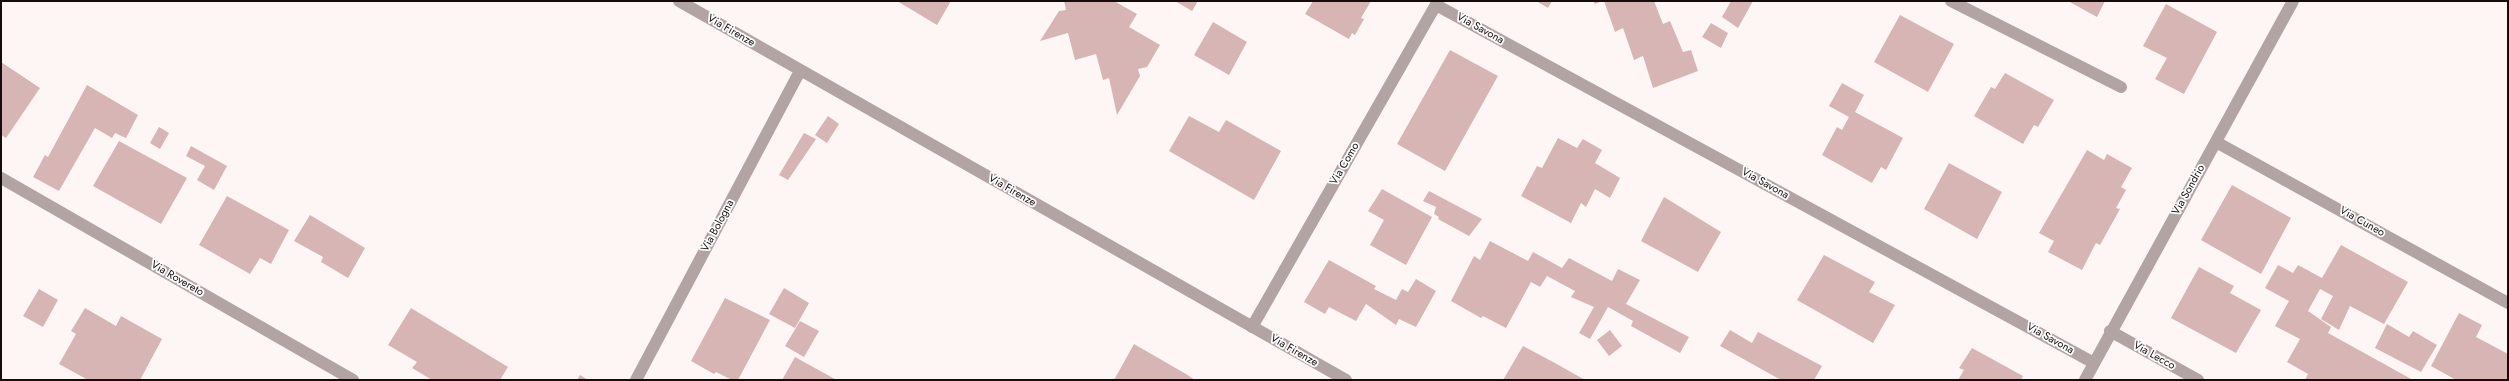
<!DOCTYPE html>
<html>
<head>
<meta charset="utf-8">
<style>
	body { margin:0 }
	#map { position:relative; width:2509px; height:381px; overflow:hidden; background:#fdf6f5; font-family:Jost,sans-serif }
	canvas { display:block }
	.frame { position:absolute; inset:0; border:2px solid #160b0b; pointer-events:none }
</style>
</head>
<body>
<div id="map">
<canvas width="2509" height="381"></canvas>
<div class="frame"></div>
</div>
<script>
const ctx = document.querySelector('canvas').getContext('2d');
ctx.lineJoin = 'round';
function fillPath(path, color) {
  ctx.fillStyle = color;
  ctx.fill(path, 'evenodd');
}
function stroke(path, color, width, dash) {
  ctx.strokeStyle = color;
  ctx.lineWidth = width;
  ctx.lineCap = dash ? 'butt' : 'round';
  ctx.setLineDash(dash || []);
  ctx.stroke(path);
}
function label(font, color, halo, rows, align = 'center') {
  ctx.font = font + ' Jost,sans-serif';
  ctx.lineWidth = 3.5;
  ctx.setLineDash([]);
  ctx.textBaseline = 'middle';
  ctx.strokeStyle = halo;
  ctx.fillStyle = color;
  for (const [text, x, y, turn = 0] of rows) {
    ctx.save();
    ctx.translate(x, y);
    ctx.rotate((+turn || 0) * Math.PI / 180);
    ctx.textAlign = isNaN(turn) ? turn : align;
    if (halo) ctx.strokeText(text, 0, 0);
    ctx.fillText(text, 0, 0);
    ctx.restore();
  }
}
const building = new Path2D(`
	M 897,1 L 951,1 L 937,25 Z
	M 1064,1 L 1114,1 L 1137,14 L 1129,27 L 1160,45 L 1147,67 L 1138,69 L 1140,76 L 1117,115 L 1109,78 L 1103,80 L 1096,54 L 1075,60 L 1068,33 L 1040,41 L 1059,11 L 1066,10 Z
	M 1175,1 L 1198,1 L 1192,11 Z
	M 1313,1 L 1371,1 L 1361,18 L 1364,19 L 1355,35 L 1352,33 L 1349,39 L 1305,14 Z
	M 1536,1 L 1552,1 L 1548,8 Z
	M 1593,1 L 1602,1 L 1595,4 Z
	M 1604,1 L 1654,1 L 1663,24 L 1670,21 L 1683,52 L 1691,50 L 1698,71 L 1653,88 L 1643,56 L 1634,60 L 1623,28 L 1615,32 Z
	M 1731,1 L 1753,1 L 1738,28 L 1722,17 Z
	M 2068,1 L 2105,1 L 2097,17 Z
	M 2166,4 L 2217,32 L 2184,94 L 2155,79 L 2167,58 L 2143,46 Z
	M 1900,15 L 1954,44 L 1928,92 L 1874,62 Z
	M 1213,22 L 1247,42 L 1229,75 L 1194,55 Z
	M 1711,23 L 1728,33 L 1721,48 L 1702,37 Z
	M 1450,50 L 1498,76 L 1445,171 L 1397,144 Z
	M 1,62 L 40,88 L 6,138 L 1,135 Z
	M 2005,73 L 2054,100 L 2038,127 L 2034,125 L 2023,144 L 1974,116 L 1991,87 L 1995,89 Z
	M 1842,83 L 1864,95 L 1855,112 L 1903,138 L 1886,170 L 1881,167 L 1872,183 L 1822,155 L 1837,127 L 1842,130 L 1849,117 L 1829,106 Z
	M 87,85 L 138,115 L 126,138 L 115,133 L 112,138 L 95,128 L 59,191 L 33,177 L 45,155 L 48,157 Z
	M 828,116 L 839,124 L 827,143 L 815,135 Z
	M 1189,116 L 1219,132 L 1226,120 L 1281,151 L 1254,200 L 1169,151 Z
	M 159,127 L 169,133 L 160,149 L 150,143 Z
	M 804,133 L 816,139 L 788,180 L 779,175 Z
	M 1558,138 L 1577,148 L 1583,139 L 1602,150 L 1595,163 L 1620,178 L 1610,198 L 1595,189 L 1586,207 L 1581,203 L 1571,223 L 1521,196 L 1537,166 L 1542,168 Z
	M 119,141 L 187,178 L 161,224 L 93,186 Z
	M 191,146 L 227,166 L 214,190 L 197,180 L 205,166 L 186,156 Z
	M 2087,150 L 2104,160 L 2107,154 L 2132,168 L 2121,187 L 2126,190 L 2116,208 L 2120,209 L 2100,245 L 2096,243 L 2082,270 L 2048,252 L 2054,241 L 2039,233 Z
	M 1949,163 L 2002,192 L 1977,239 L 1924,209 Z
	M 2232,185 L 2291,218 L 2261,274 L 2201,240 Z
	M 1382,189 L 1432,217 L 1406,265 L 1370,245 L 1384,220 L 1368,211 Z
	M 1429,191 L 1482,219 L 1469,236 L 1438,219 L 1439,217 L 1434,214 L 1436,207 L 1423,201 Z
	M 227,196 L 289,230 L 271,264 L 260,258 L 250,274 L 199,245 Z
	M 1664,197 L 1721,232 L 1698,272 L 1641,241 Z
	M 310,215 L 365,248 L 348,278 L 321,262 L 323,257 L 294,241 Z
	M 1490,241 L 1528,261 L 1533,252 L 1562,268 L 1569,258 L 1612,281 L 1618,269 L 1640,280 L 1626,304 L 1689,337 L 1680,353 L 1631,326 L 1633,321 L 1608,307 L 1590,339 L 1579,333 L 1594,307 L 1571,297 L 1575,291 L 1547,276 L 1540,287 L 1531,282 L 1506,328 L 1483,316 L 1481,318 L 1451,301 L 1474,256 L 1480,260 Z
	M 2341,245 L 2408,282 L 2384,324 L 2350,306 L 2339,330 L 2321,319 L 2333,296 L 2320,289 L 2308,311 L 2331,327 L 2328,333 L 2413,380 L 2305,380 L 2308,374 L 2287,362 L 2300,339 L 2275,326 L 2289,301 L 2265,288 L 2278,265 L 2293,273 L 2298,265 L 2322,278 Z
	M 1824,255 L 1875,282 L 1869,292 L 1895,305 L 1873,343 L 1797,300 Z
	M 1329,260 L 1376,286 L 1374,289 L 1396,300 L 1402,289 L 1408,292 L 1416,279 L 1436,291 L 1416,327 L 1399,319 L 1396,325 L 1366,304 L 1356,321 L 1329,307 L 1325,314 L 1304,302 Z
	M 2199,267 L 2234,286 L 2230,293 L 2261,310 L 2236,353 L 2171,318 Z
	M 784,288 L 809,303 L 795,328 L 769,314 Z
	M 39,289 L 58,300 L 43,327 L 23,316 Z
	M 725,298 L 770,320 L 738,380 L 732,380 L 716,372 L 714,374 L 691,361 Z
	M 85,308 L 116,326 L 121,316 L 162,339 L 140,380 L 88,380 L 59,364 L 76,334 L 71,331 Z
	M 411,308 L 508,367 L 500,380 L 432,380 L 412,368 L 417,362 L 388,345 Z
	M 2459,313 L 2482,325 L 2476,337 L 2508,354 L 2508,380 L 2456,380 L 2431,366 Z
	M 800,321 L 819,331 L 804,357 L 785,346 Z
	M 2387,324 L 2409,337 L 2413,331 L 2437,345 L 2421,372 L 2375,348 Z
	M 1610,330 L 1622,346 L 1609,356 L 1597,340 Z
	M 1730,330 L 1752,343 L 1758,332 L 1822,366 L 1814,380 L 1781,380 L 1720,346 Z
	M 1134,344 L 1186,374 L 1195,380 L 1114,380 Z
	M 1523,346 L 1555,363 L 1585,380 L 1503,380 Z
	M 1972,348 L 2023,376 L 2021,380 L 1958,380 L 1964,370 L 1959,368 Z
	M 795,357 L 833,378 L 836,380 L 782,380 Z
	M 580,375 L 588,380 L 577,380 Z`);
const minor = new Path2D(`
	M 1951,1 L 2121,87
	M 1436,5 L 2094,363
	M 2216,142 L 2508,303
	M 1,178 L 353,380
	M 1252,327 L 1438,1
	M 2110,331 L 2198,380
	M 636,380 L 800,71
	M 2085,380 L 2293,1`);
const tertiary = new Path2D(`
	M 679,1 L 1346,380`);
const streetNames = [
	["Via Savona",1480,29,29],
	["Via Firenze",731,31,30],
	["Via Como",1345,164,-60],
	["Via Savona",1765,184,29],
	["Via Sondrio",2189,190,-61],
	["Via Firenze",1012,191,30],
	["Via Cuneo",2362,222,29],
	["Via Bologna",718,226,-62],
	["Via Rovereto",177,279,30],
	["Via Savona",2050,339,29],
	["Via Firenze",1294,351,30],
	["Via Lecco",2154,356,29]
];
fillPath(building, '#d7b5b5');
stroke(minor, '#b3a4a4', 12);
stroke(tertiary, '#b3a4a4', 12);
label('11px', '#160b0b', '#fff', streetNames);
</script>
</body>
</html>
